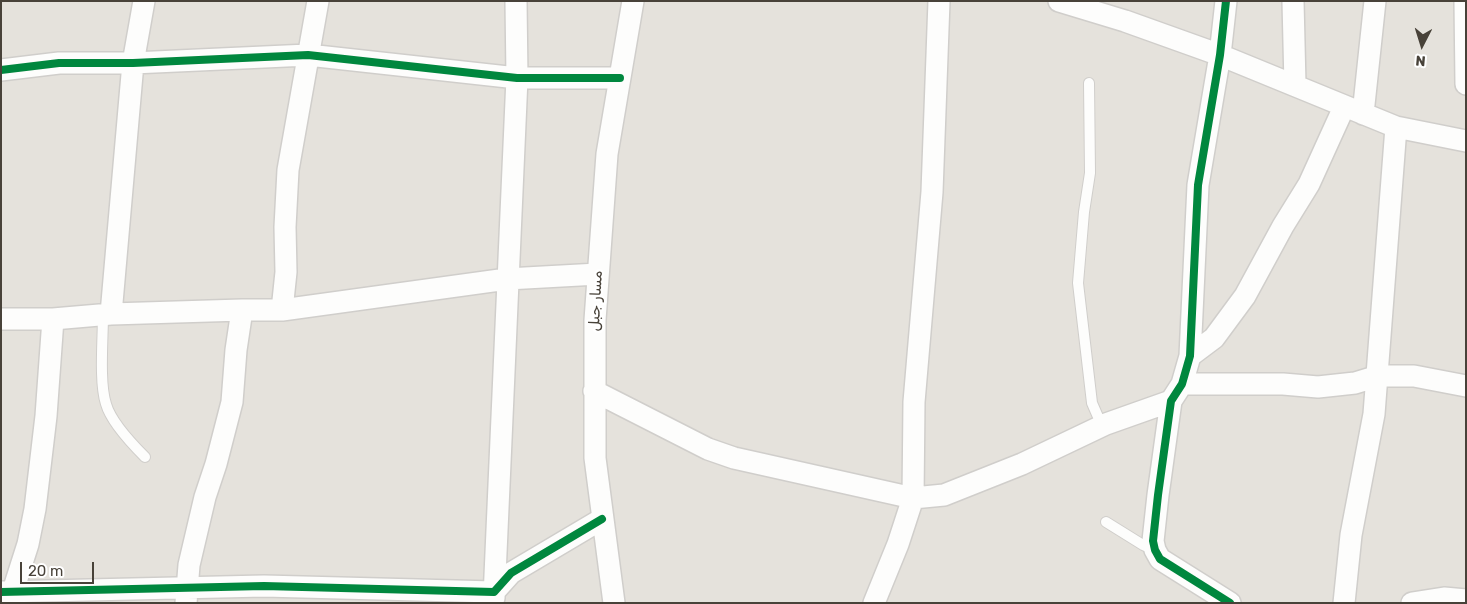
<!DOCTYPE html>
<html>
<head>
<meta charset="utf-8">
<style>
	body { margin:0 }
	#map { position:relative; width:1467px; height:604px; overflow:hidden; background:#f2f0ed; font-family:Rubik,sans-serif }
	canvas { display:block }
	.frame { position:absolute; inset:0; border:2px solid #484239; pointer-events:none }
	.north { position:absolute; left:1397px; top:20px; width:50px; height:50px; -webkit-text-stroke:4px #fff; paint-order:stroke; rotate:185deg; font-size:14px; font-weight:700; line-height:20px; text-align:center; color:#484239 }
	.north::after { content:''; display:block; margin:auto; width:18px; height:22px; background:#484239; clip-path:polygon(50% 0,100% 100%,50% 72%,0 100%) }
	.scale { position:absolute; left:20px; top:562px; width:74px; height:22px; box-sizing:border-box; border:2px solid #484239; border-top:0; padding-left:6px; font-size:15px; line-height:18px; white-space:nowrap; color:#484239; -webkit-text-stroke:4px #fff; paint-order:stroke }
</style>
</head>
<body>
<div id="map">
<canvas width="1467" height="604"></canvas>
<div class="frame"></div>
<div class="north">N</div>
<div class="scale">20 m</div>
</div>
<script>
const ctx = document.querySelector('canvas').getContext('2d');
ctx.lineJoin = 'round';
function fillPath(path, color) {
  ctx.fillStyle = color;
  ctx.fill(path, 'evenodd');
}
function stroke(path, color, width, dash) {
  ctx.strokeStyle = color;
  ctx.lineWidth = width;
  ctx.lineCap = dash ? 'butt' : 'round';
  ctx.setLineDash(dash || []);
  ctx.stroke(path);
}
function label(font, color, halo, rows, align = 'center') {
  ctx.font = font + ' Rubik,Vazirmatn,sans-serif';
  ctx.lineWidth = 5;
  ctx.setLineDash([]);
  ctx.textBaseline = 'middle';
  ctx.strokeStyle = halo;
  ctx.fillStyle = color;
  for (const [text, x, y, turn = 0] of rows) {
    ctx.save();
    ctx.translate(x, y);
    ctx.rotate((+turn || 0) * Math.PI / 180);
    ctx.textAlign = isNaN(turn) ? turn : align;
    if (halo) ctx.strokeText(text, 0, 0);
    ctx.fillText(text, 0, 0);
    ctx.restore();
  }
}
const residential = new Path2D(`
	M 1,1 L 1466,1 L 1466,603 L 1,603 Z`);
const lane = new Path2D(`
	M 1089,83 L 1090,173 L 1084,212 L 1078,283 L 1092,403 L 1102,426
	M 103,315 C 103,339 99,382 106,404 C 111,422 132,444 145,457
	M 1106,522 L 1143,545 L 1154,550`);
const street = new Path2D(`
	M 1059,1 L 1125,21 L 1220,55 L 1396,127 L 1466,141
	M 1226,1 L 1220,55 L 1198,185 L 1190,356 L 1182,384 L 1171,401 L 1158,495 L 1153,541 L 1155,550 L 1160,559 L 1230,603
	M 1293,1 L 1295,85
	M 1465,1 L 1466,84
	M 1,70 L 59,63 L 133,63 L 308,55 L 517,78 L 620,78
	M 1363,114 L 1375,1
	M 282,310 L 286,272 L 285,227 L 288,170 L 318,1
	M 111,314 L 133,63 L 144,1
	M 1,319 L 53,319 L 111,314 L 242,310 L 282,310 L 507,279 L 598,274
	M 1190,356 L 1214,338 L 1245,296 L 1283,226 L 1309,184 L 1344,107
	M 1182,384 L 1283,384 L 1318,387 L 1355,383 L 1378,376 L 1414,376 L 1466,386
	M 594,391 L 708,449 L 734,458 L 913,498 L 944,495 L 1022,464 L 1106,424 L 1171,401
	M 13,591 L 28,544 L 35,509 L 46,416 L 53,319
	M 1,592 L 264,586 L 494,592 L 511,573 L 602,519
	M 494,598 L 517,78 L 516,1
	M 186,603 L 189,565 L 205,497 L 216,464 L 232,402 L 236,350 L 242,310
	M 614,603 L 595,458 L 595,320 L 607,154 L 633,1
	M 874,603 L 898,544 L 913,498 L 914,402 L 932,192 L 939,1
	M 1344,603 L 1351,535 L 1374,414 L 1396,127
	M 1412,603 L 1444,598 L 1466,600`);
const cycleway = new Path2D(`
	M 1226,1 L 1220,55 L 1198,185 L 1190,356 L 1182,384 L 1171,401 L 1158,495 L 1153,541 L 1155,550 L 1160,559 L 1230,603
	M 1,70 L 59,63 L 133,63 L 308,55 L 517,78 L 620,78
	M 1,592 L 264,586 L 494,592 L 511,573 L 602,519`);
const streetNames = [
	["مسار جبل",596,301,-87]
];
fillPath(residential, '#e5e2dc');
stroke(lane, '#d0cecb', 12);
stroke(street, '#d0cecb', 24);
stroke(lane, '#fdfdfc', 10);
stroke(street, '#fdfdfc', 21);
stroke(cycleway, '#00873e', 8);
label('15px', '#484239', '#fff', streetNames);
</script>
</body>
</html>
